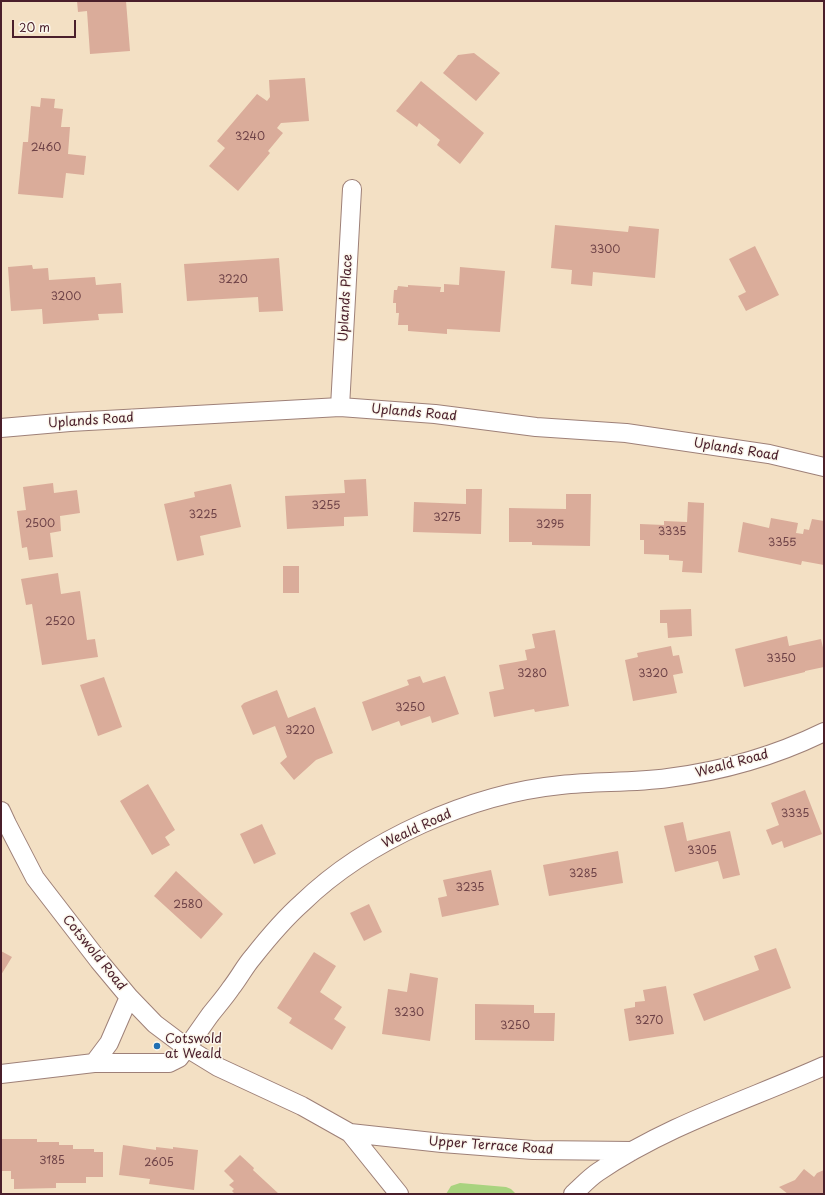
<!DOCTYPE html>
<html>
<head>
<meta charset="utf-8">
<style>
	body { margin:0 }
	#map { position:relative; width:825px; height:1195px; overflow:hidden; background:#f3e0c4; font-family:"Playpen Sans",sans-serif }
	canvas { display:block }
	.frame { position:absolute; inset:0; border:2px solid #4a1f2b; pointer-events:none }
	.scale { position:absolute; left:12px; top:20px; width:64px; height:18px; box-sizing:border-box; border:2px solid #4a1f2b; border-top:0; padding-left:5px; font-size:12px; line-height:14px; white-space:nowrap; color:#4a1f2b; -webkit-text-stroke:3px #fbf7ec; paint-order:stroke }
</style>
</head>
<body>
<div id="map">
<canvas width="825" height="1195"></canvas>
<div class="frame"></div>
<div class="scale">20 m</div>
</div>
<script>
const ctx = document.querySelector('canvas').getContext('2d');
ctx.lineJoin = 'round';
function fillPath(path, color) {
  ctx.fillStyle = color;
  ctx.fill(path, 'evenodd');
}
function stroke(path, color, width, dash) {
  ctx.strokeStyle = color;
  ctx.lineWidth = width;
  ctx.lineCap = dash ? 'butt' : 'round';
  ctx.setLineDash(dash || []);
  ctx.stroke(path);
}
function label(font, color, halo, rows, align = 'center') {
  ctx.font = font + ' "Playpen Sans",sans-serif';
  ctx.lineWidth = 3;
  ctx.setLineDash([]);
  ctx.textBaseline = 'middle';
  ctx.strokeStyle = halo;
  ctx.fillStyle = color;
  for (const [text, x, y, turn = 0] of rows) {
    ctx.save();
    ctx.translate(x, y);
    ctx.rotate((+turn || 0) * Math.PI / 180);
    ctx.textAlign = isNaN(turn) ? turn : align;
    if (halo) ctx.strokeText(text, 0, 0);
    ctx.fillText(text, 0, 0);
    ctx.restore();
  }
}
const green = new Path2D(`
	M 460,1183 L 506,1187 L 511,1189 L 516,1194 L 446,1194 L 451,1186 Z`);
const building = new Path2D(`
	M 77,1 L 110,1 L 110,2 L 126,1 L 130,51 L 90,54 L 87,11 L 78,12 Z
	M 474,53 L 500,73 L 476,101 L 443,73 L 458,55 Z
	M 305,78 L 309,121 L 281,123 L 277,128 L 283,133 L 268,151 L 270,153 L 238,191 L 209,166 L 225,148 L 217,141 L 257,94 L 267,101 L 270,97 L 269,80 Z
	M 421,81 L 484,133 L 460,164 L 437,145 L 440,140 L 419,123 L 417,127 L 396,111 Z
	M 41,98 L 55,99 L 54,108 L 63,109 L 61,127 L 70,127 L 68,154 L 86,156 L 84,175 L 66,173 L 63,198 L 18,194 L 23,142 L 28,142 L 31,106 L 40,107 Z
	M 555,225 L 628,232 L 629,226 L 659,229 L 655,278 L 593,272 L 592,286 L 571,284 L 572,270 L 551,268 Z
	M 755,246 L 779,295 L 746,311 L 738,296 L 746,292 L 729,259 Z
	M 279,258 L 283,311 L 259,312 L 258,297 L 187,301 L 184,264 Z
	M 32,265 L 33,269 L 48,268 L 49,280 L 95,277 L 96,285 L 121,283 L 123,313 L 98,314 L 99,320 L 43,324 L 42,309 L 11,311 L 8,267 Z
	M 460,267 L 505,271 L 500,332 L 447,329 L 447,334 L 408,331 L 408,325 L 398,325 L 399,313 L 396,313 L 396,303 L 393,303 L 394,290 L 397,290 L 398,286 L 408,287 L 408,285 L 441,287 L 440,292 L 444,292 L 444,284 L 459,285 Z
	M 366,479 L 368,516 L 344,517 L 344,526 L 287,529 L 285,496 L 345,493 L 344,480 Z
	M 53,483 L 54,493 L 77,490 L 80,513 L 60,516 L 61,531 L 50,533 L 53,557 L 29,560 L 27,547 L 22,548 L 17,511 L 26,510 L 23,487 Z
	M 231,484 L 241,527 L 200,536 L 204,555 L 177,561 L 164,504 L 195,497 L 194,492 Z
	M 466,489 L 482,489 L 481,534 L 413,532 L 414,502 L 466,504 Z
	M 566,494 L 591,494 L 590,546 L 532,545 L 532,542 L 509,542 L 509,508 L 566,509 Z
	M 688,502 L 704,503 L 702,573 L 682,572 L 683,561 L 669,560 L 669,555 L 644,554 L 644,540 L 640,540 L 640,524 L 664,525 L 664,521 L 687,522 Z
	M 771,518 L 798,523 L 796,533 L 803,534 L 804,529 L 809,530 L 812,519 L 824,521 L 824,565 L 802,561 L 801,565 L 738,552 L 743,522 L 769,528 Z
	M 283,566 L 299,566 L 299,593 L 283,593 Z
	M 58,573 L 61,594 L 80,591 L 87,640 L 95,639 L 98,657 L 42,665 L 32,604 L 26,605 L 21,579 Z
	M 691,609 L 692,636 L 668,638 L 667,623 L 660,623 L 660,610 Z
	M 555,630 L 569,706 L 535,712 L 534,709 L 494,717 L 489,692 L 504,689 L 499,665 L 527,660 L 525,650 L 535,648 L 532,634 Z
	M 787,636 L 789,646 L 821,639 L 824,652 L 824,667 L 805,671 L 805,672 L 744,687 L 735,649 Z
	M 671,646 L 673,656 L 679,655 L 683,673 L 673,675 L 677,693 L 633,701 L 625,660 L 638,657 L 637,653 Z
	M 420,676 L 423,683 L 445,676 L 459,714 L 432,723 L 430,716 L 401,726 L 399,721 L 372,731 L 362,702 L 409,685 L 407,680 Z
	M 104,677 L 122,727 L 98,736 L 80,685 Z
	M 277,690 L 288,718 L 315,707 L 333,753 L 316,760 L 294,780 L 280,763 L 287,757 L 275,726 L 253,735 L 241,706 L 244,703 Z
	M 148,784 L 175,830 L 165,837 L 170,845 L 152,855 L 120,801 Z
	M 805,790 L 822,834 L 784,848 L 782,841 L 772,845 L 766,830 L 779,825 L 771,803 Z
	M 683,822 L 687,841 L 730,831 L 740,875 L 723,879 L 718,861 L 675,872 L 664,826 Z
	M 262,824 L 276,854 L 254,864 L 240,834 Z
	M 618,851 L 623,883 L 549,896 L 543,865 Z
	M 491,870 L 499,905 L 442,917 L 438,898 L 447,896 L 443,880 Z
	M 176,871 L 223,914 L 201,939 L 154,896 Z
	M 369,904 L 382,932 L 364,941 L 350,913 Z
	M 776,948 L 791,988 L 704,1021 L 693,994 L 759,970 L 754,956 Z
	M 1,951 L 12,957 L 1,975 Z
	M 314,952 L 336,966 L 320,992 L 342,1007 L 334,1019 L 346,1027 L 332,1050 L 289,1023 L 292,1018 L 277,1008 Z
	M 410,973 L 438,978 L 430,1041 L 382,1034 L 388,989 L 407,992 Z
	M 666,986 L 674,1034 L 629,1041 L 624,1009 L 635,1007 L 635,1002 L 645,1001 L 643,990 Z
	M 475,1004 L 534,1005 L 534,1013 L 555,1013 L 554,1041 L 475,1040 Z
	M 1,1139 L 37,1139 L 37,1142 L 59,1142 L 59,1145 L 73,1145 L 73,1149 L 94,1149 L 94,1152 L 103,1152 L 103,1177 L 86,1177 L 86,1183 L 56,1183 L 56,1188 L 14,1189 L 14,1179 L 11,1179 L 11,1171 L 1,1171 Z
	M 123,1145 L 156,1150 L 156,1147 L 173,1149 L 173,1147 L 198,1150 L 194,1190 L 149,1184 L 150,1179 L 119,1175 Z
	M 240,1155 L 254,1168 L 253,1170 L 279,1194 L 235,1194 L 232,1191 L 234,1189 L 229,1185 L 234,1181 L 224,1171 Z
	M 804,1169 L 814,1177 L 817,1173 L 824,1170 L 824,1194 L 788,1194 L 779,1187 L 795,1180 Z`);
const minor = new Path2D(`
	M 340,407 L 352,189
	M 1,428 L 70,422 L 340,407 L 435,414 L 536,427 L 626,433 L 769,454 L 824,467
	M 1,811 L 7,824 L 35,878 L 99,961 L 129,997 L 155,1024 L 187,1048 L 218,1067 L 302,1106 L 350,1133 L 399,1194
	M 94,1063 L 109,1043 L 129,997
	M 1,1074 L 94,1063 L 169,1063 L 179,1058 C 190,1044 200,1029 210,1015 C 217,1006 225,997 231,988 C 239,978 245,966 253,957 C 268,938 284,919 302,903 C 367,840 471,794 561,785 C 597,781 632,783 668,778 C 722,771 775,756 824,732
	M 350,1133 L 442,1143 L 533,1150 L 632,1151
	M 573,1194 C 581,1187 589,1178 598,1172 C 667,1125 748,1100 824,1066`);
const markers = [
	[157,1046,4,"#1f6fb2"]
];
const numberNames = [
	["3240",250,137],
	["2460",46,148],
	["3300",605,250],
	["3220",233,280],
	["3200",66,297],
	["3255",326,506],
	["3225",203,515],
	["3275",447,518],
	["2500",40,524],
	["3295",550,525],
	["3335",672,532],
	["3355",782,543],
	["2520",60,622],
	["3350",781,659],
	["3280",532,674],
	["3320",653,674],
	["3250",410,708],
	["3220",300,731],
	["3335",795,814],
	["3305",702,851],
	["3285",583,874],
	["3235",470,888],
	["2580",188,905],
	["3230",409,1013],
	["3270",649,1021],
	["3250",515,1026],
	["3185",52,1161],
	["2605",159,1163]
];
const streetNames = [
	["Uplands Place",346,298,-87],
	["Uplands Road",414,413,5],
	["Uplands Road",91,421,-4],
	["Uplands Road",736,450,9],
	["Weald Road",732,764,-15],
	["Weald Road",417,829,-25],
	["Cotswold Road",94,953,51],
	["Upper Terrace Road",491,1146,4]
];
const poiNames = [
	["Cotswold",165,1039],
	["at Weald",165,1054]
];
fillPath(green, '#a9d37f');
fillPath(building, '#daac9a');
stroke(minor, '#9e8078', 20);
stroke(minor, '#fff', 18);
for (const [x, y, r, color] of markers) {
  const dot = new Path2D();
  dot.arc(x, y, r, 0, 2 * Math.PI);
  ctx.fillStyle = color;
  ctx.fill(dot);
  stroke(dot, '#fbf7ec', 1.5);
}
label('11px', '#6e4247', null, numberNames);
label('13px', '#4a1f2b', '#fbf7ec', streetNames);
label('13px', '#4a1f2b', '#fbf7ec', poiNames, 'left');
</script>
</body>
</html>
